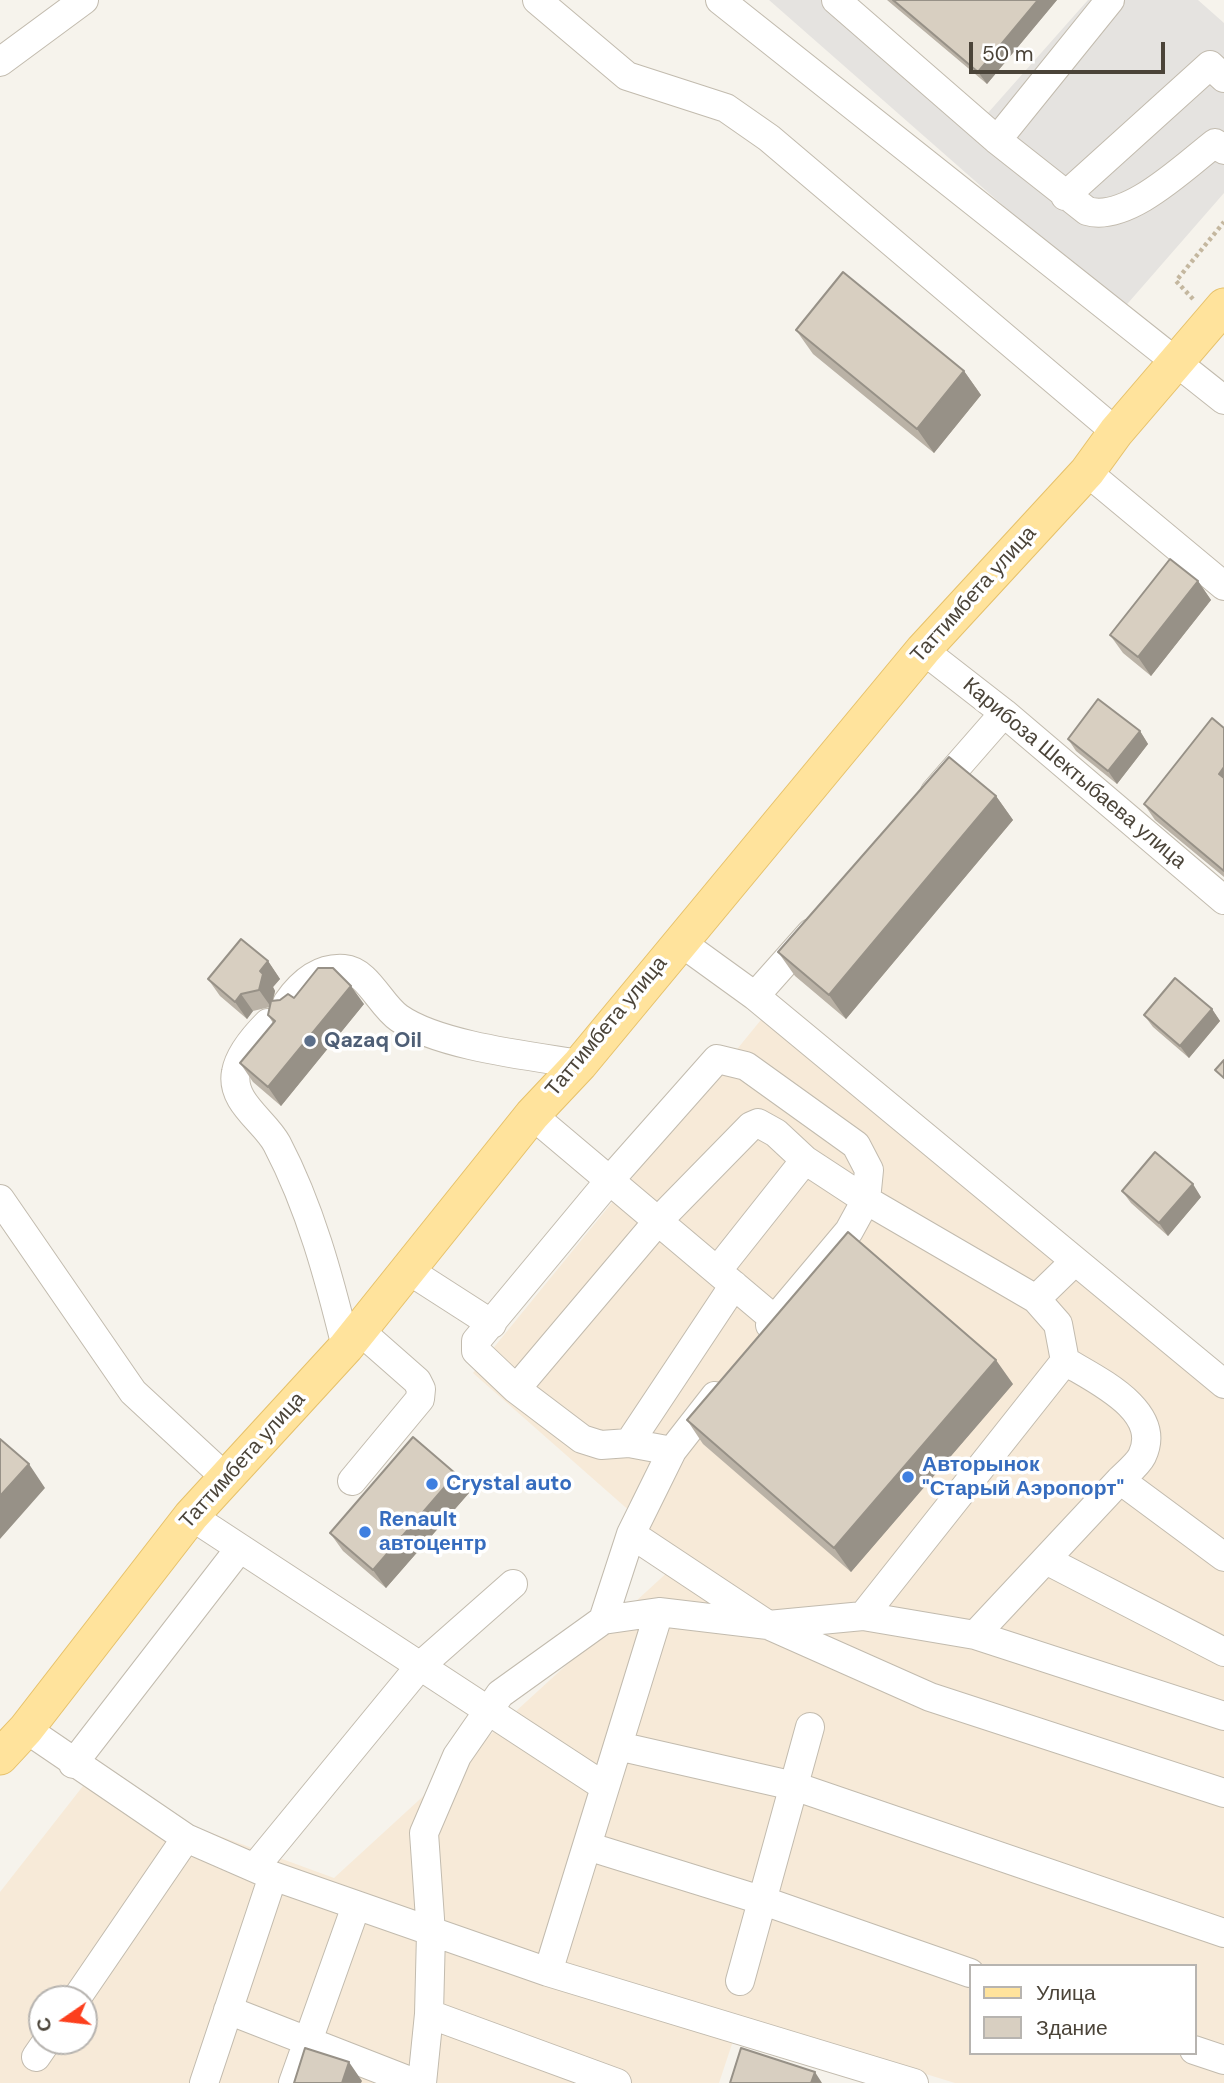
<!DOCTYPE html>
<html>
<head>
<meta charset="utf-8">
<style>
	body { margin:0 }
	#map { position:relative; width:1224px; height:2083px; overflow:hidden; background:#f6f3ec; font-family:"DM Sans",sans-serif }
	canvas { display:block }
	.legend { position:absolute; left:969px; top:1964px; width:228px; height:91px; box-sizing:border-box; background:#fff; border:2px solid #b7b4b0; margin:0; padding:9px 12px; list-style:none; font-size:21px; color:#4b4439 }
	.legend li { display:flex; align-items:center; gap:14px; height:35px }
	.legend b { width:35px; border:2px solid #b7b4b0 }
	.north { position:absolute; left:28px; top:1985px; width:70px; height:70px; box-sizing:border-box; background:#fff; border:2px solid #b7b4b0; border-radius:50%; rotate:256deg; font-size:19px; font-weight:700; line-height:28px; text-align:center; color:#4b4439 }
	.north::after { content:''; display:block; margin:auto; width:24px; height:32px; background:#fc3f1d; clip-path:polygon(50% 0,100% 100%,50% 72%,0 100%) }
	.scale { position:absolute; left:969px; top:42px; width:196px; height:32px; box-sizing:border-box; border:4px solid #4b4439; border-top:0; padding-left:9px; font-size:21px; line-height:24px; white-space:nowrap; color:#4b4439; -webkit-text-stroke:5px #fff; paint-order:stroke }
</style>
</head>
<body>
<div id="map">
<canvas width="1224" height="2083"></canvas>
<ul class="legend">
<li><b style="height:9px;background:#ffe39c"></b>Улица</li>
<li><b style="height:19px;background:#d8cfc1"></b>Здание</li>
</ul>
<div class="north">С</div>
<div class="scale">50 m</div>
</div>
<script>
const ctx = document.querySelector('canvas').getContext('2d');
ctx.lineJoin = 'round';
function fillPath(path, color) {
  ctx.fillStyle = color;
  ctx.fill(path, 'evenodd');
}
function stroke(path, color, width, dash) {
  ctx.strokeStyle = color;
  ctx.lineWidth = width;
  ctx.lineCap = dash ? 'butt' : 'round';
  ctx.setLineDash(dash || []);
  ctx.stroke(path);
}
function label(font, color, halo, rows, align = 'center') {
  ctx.font = font + ' "DM Sans",sans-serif';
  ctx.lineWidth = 7;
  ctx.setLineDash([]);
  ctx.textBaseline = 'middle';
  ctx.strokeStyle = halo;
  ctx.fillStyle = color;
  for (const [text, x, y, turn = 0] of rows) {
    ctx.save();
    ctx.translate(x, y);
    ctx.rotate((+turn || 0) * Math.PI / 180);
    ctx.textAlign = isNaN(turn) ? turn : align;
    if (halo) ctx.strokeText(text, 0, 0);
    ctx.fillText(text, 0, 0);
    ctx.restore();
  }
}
const commercial = new Path2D(`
	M 769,1010 L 1224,1397 L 1224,2083 L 955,2083 L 741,2017 L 719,2083 L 0,2083 L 0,1892 L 83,1786 L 334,1878 L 683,1558 L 473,1373 ZM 970,1966 L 1194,1966 L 1194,2053 L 970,2053 ZM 42,1999 L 84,1999 L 84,2041 L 42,2041 Z`);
const parking = new Path2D(`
	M 769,0 L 857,0 L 987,114 L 1088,0 L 1198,0 L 1224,23 L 1224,193 L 1122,310 Z`);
const path = new Path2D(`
	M 1193,299 L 1176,281 L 1224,222`);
const minor = new Path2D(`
	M 537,0 L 627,76 L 726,108 L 769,138 L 1116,432
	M 720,0 L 1224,400
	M 836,0 L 997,140 L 1087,211 C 1127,223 1184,167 1215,143 L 1224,150
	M 0,62 L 84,0
	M 997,140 L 1110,0
	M 1065,196 L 1210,65 L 1224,78
	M 1087,472 L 1224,586
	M 923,650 L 1004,713 L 1224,900
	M 935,792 L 1004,713
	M 679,941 L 755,996 L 1224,1384
	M 755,996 L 811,933
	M 287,1003 C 301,983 319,967 344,969 C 368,971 380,1005 399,1018 C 439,1046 531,1056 580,1064
	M 268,1023 C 256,1035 239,1055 236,1072 C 230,1102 265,1121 277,1144 C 310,1207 329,1277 346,1347
	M 532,1115 L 774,1319
	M 0,1199 L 133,1392 L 226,1478
	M 408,1270 L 492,1324
	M 1036,1299 L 1074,1262
	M 770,1325 L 849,1231 L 866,1200 L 1036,1299 L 1058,1324 L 1065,1361 C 1094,1379 1164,1410 1142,1456 C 1138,1464 1127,1473 1120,1480 L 1224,1557
	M 516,1389 L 658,1221 L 751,1126 L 758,1123 L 776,1133 L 805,1160
	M 629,1443 L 734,1285
	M 672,1451 L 629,1443 L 601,1445 L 582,1439 L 516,1389 L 476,1351 L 476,1341 L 609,1181 L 717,1059 L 746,1066 L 856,1145 L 869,1170 L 866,1200 L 805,1160 L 717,1271
	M 352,1481 L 420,1399 L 421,1389 L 417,1381 L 359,1330
	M 191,1516 L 605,1787
	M 631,1534 L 768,1625 L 930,1697 L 1224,1793
	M 1046,1560 L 1224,1652
	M 863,1616 L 1065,1361
	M 603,1620 L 631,1534 L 672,1451 L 715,1396
	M 975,1635 L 1120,1480
	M 26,1729 L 186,1838 L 273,1876 L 548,1972 L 914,2083
	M 618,1746 L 794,1786 L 1224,1933
	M 73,1764 L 240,1548
	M 587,1846 L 761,1900 L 970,1973
	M 255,1867 L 420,1666 L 513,1584
	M 548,1972 L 659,1612
	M 740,1981 L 810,1727
	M 76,1999 L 186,1838
	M 228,2010 L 415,2083
	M 429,2014 L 617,2083
	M 1194,2050 L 1224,2060
	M 36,2057 L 47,2041
	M 204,2083 L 273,1876
	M 293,2083 L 356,1906
	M 422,2083 L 429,2014 L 431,1933 L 424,1833 L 457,1756 L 500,1694 L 603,1620 L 659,1612 L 768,1625 L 863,1616 L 975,1635 L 1224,1716`);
const major = new Path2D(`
	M 0,1757 L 26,1729 L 191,1516 L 346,1347 L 532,1115 L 580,1064 L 923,650 L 1087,472 L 1116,432 L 1224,306`);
const wall = new Path2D(`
	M 887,0 L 1057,0 L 987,84 Z
	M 796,330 L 964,371 L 981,395 L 934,453 L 813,354 Z
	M 1198,581 L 1211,600 L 1151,676 L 1123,653 L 1110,635 Z
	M 1224,728 L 1224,877 L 1155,820 L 1144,804 Z
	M 1140,731 L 1148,744 L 1117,784 L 1076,751 L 1068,739 Z
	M 996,796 L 1013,820 L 846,1019 L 795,976 L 778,952 Z
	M 268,961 L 280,979 L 273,987 L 275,991 L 273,1001 L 294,998 L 364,1004 L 281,1106 L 253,1082 L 240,1063 L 273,1023 L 268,1015 L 270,1007 L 253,1011 L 247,1019 L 220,996 L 208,979 Z
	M 1212,1009 L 1220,1021 L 1189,1058 L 1153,1027 L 1144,1015 Z
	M 1122,1191 L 1201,1197 L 1168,1236 L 1131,1203 Z
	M 1013,1384 L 851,1572 L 703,1444 L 687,1420 Z
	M 469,1493 L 386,1588 L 343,1551 L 330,1533 Z`);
const shadedWall = new Path2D(`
	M 1038,0 L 1057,0 L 987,84 L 978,72 Z
	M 964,371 L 981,395 L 934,453 L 917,429 Z
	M 1198,581 L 1211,600 L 1151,676 L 1138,657 Z
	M 1140,731 L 1148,744 L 1117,784 L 1108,771 Z
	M 1224,767 L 1224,782 L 1219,774 Z
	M 996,796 L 1013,820 L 846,1019 L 829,995 Z
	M 268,961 L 280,979 L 273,987 L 275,991 L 271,1007 L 259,990 L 260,971 Z
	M 351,986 L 364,1004 L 281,1106 L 268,1087 Z
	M 241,994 L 253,1011 L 247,1019 L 235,1002 Z
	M 1212,1009 L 1220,1021 L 1189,1058 L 1180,1046 Z
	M 1193,1184 L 1201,1197 L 1168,1236 L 1159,1223 Z
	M 996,1360 L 1013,1384 L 851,1572 L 834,1548 Z
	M 29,1464 L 45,1488 L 0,1539 L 0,1496 Z
	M 456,1474 L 469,1493 L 386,1588 L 373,1570 Z
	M 349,2062 L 362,2081 L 361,2083 L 342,2083 Z
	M 815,2072 L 822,2083 L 811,2083 Z`);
const building = new Path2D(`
	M 893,0 L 1038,0 L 978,72 Z
	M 843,272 L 964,371 L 917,429 L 796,330 Z
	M 1170,559 L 1198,581 L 1138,657 L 1110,635 Z
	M 1098,699 L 1140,731 L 1108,771 L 1068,739 Z
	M 1212,718 L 1224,728 L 1224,767 L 1219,774 L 1224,778 L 1224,871 L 1144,804 Z
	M 949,757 L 996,796 L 829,995 L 778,952 Z
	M 241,939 L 268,961 L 260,971 L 263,974 L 259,990 L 241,994 L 235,1002 L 208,979 Z
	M 318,968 L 333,968 L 351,986 L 268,1087 L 240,1063 L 275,1021 L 268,1015 L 271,1001 L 280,1000 L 288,994 L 294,998 Z
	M 1175,978 L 1212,1009 L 1180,1046 L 1144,1015 Z
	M 1224,1060 L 1224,1078 L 1215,1070 Z
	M 1155,1152 L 1193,1184 L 1159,1223 L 1122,1191 Z
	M 848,1232 L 996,1360 L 834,1548 L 687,1420 Z
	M 413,1437 L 456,1474 L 373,1570 L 330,1533 Z
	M 0,1439 L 29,1464 L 0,1496 Z
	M 305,2048 L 349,2062 L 342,2083 L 294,2083 Z
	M 741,2048 L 815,2072 L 811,2083 L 730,2083 Z`);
const markers = [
	[310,1041,7,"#5c6f8a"],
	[908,1477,7,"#3f7fe0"],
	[432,1484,7,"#3f7fe0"],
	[365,1532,7,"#3f7fe0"]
];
const streetNames = [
	["Таттимбета улица",974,595,-48],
	["Карибоза Шектыбаева улица",1074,774,40],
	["Таттимбета улица",607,1027,-50],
	["Таттимбета улица",243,1461,-48]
];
const serviceNames = [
	["Qazaq Oil",324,1041]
];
const shopNames = [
	["Авторынок",922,1465],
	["\"Старый Аэропорт\"",922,1489],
	["Crystal auto",446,1484],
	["Renault",379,1520],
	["автоцентр",379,1544]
];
fillPath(commercial, '#f7ead8');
fillPath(parking, '#e5e3e0');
stroke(minor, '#c2bbae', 30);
stroke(major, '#e6c16a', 37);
stroke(path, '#c4b79f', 4.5, [3.5, 3.5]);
stroke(minor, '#fff', 28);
stroke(major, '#ffe39c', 35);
fillPath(wall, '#bab2a6');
fillPath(shadedWall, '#979187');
fillPath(building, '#d8cfc1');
stroke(building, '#979187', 2);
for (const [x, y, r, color] of markers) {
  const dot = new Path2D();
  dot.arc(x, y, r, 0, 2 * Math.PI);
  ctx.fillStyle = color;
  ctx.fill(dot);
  stroke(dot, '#fff', 2.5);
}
label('21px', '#4b4439', '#fff', streetNames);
label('bold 21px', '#4e5e75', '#fff', serviceNames, 'left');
label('bold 21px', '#366cbe', '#fff', shopNames, 'left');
</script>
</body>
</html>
